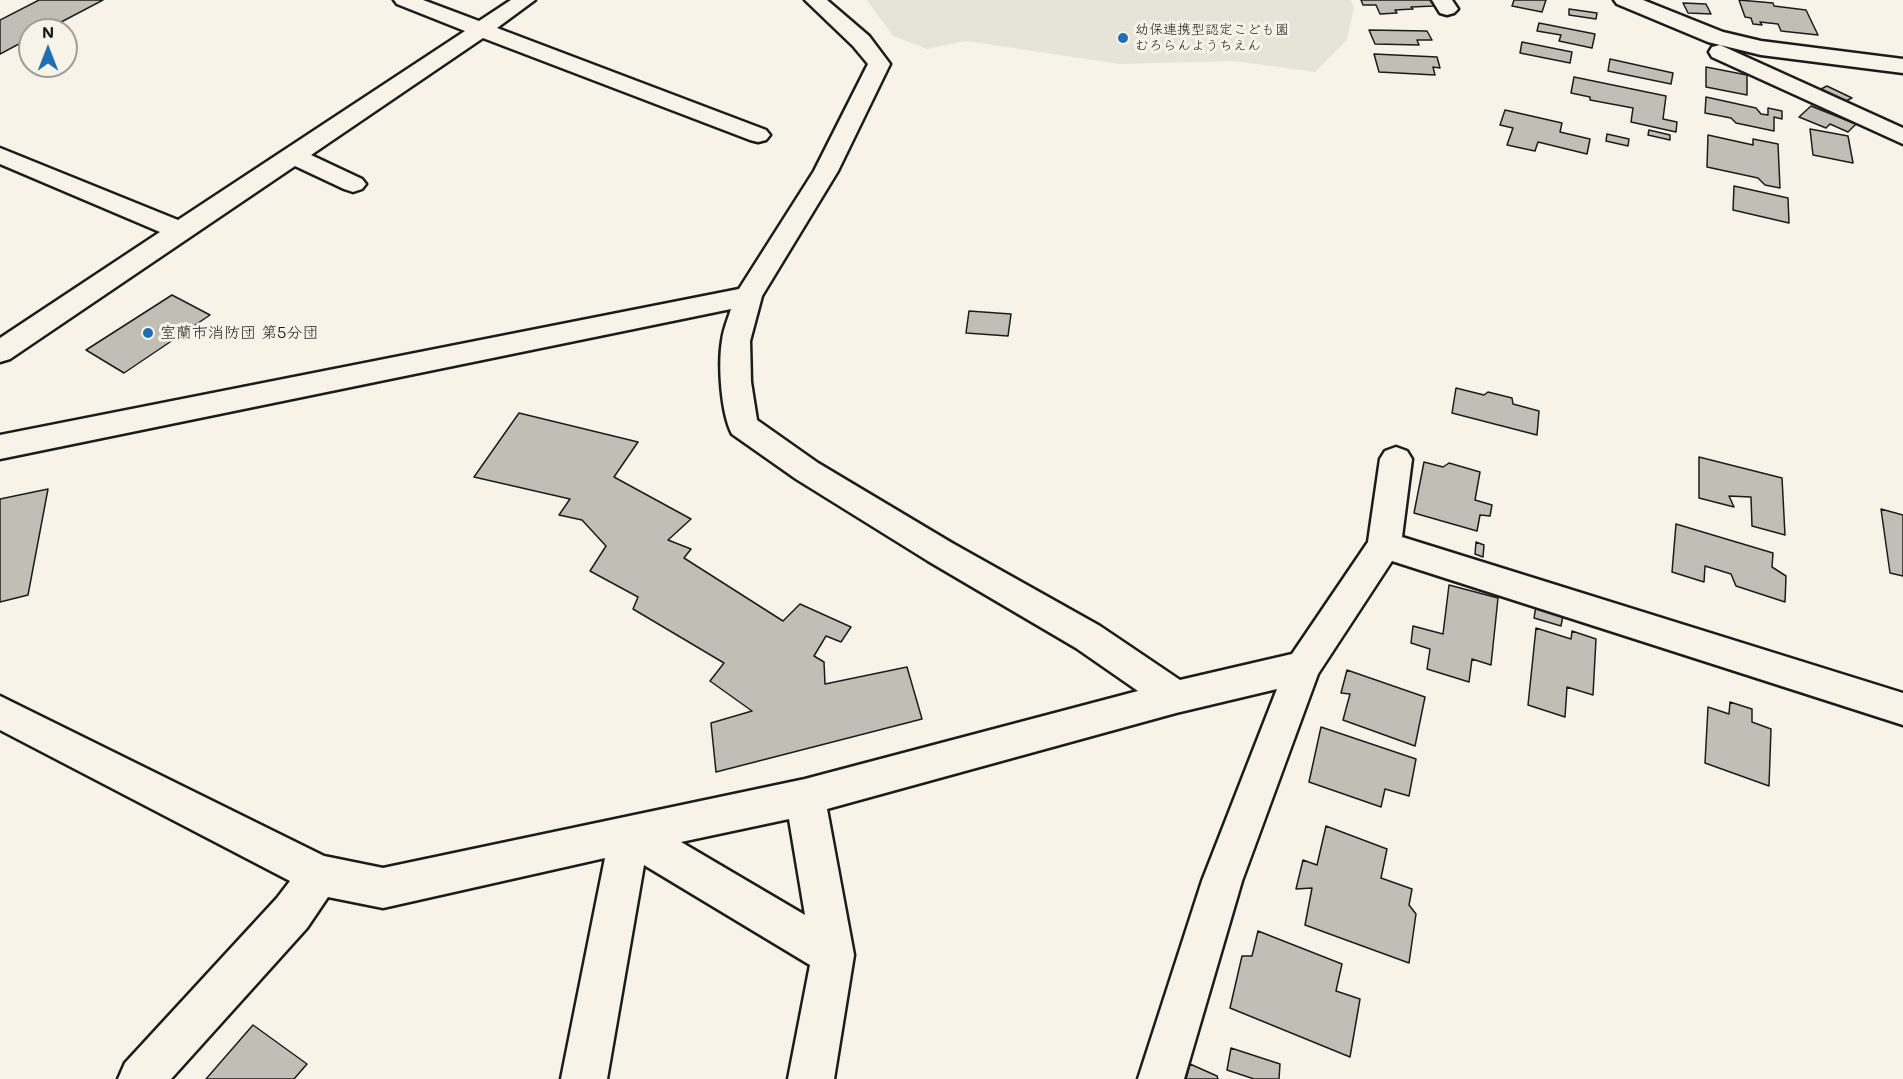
<!DOCTYPE html>
<html>
<head>
<meta charset="utf-8">
<style>
	body { margin:0 }
	#map { position:relative; width:1903px; height:1079px; overflow:hidden; background:#f7f3e8; font-family:Mali,sans-serif }
	canvas { display:block }
	.north { position:absolute; left:18px; top:18px; width:60px; height:60px; box-sizing:border-box; background:#f7f3e8; border:2px solid #9f9d96; border-radius:50%; rotate:0deg; font-size:16px; font-weight:700; line-height:24px; text-align:center; color:#1c1c1c }
	.north::after { content:''; display:block; margin:auto; width:21px; height:27px; background:#1f6fb2; clip-path:polygon(50% 0,100% 100%,50% 72%,0 100%) }
</style>
</head>
<body>
<div id="map">
<canvas width="1903" height="1079"></canvas>
<div class="north">N</div>
</div>
<script>
const ctx = document.querySelector('canvas').getContext('2d');
ctx.lineJoin = 'round';
function fillPath(path, color) {
  ctx.fillStyle = color;
  ctx.fill(path, 'evenodd');
}
function stroke(path, color, width, dash) {
  ctx.strokeStyle = color;
  ctx.lineWidth = width;
  ctx.lineCap = dash ? 'butt' : 'round';
  ctx.setLineDash(dash || []);
  ctx.stroke(path);
}
function label(font, color, halo, rows, align = 'center') {
  ctx.font = font + ' Mali,"Klee One",sans-serif';
  ctx.lineWidth = 6;
  ctx.setLineDash([]);
  ctx.textBaseline = 'middle';
  ctx.strokeStyle = halo;
  ctx.fillStyle = color;
  for (const [text, x, y, turn = 0] of rows) {
    ctx.save();
    ctx.translate(x, y);
    ctx.rotate((+turn || 0) * Math.PI / 180);
    ctx.textAlign = isNaN(turn) ? turn : align;
    if (halo) ctx.strokeText(text, 0, 0);
    ctx.fillText(text, 0, 0);
    ctx.restore();
  }
}
const built = new Path2D(`
	M 867,0 L 1351,0 L 1354,7 L 1347,40 L 1315,72 L 1234,61 L 1120,64 L 966,41 L 927,49 L 893,36 Z`);
const building = new Path2D(`
	M 39,0 L 103,0 L 46,30 L 30,30 L 30,38 L 0,54 L 0,20 Z
	M 1361,0 L 1430,0 L 1434,6 L 1411,7 L 1413,9 L 1395,10 L 1397,13 L 1380,14 L 1376,5 L 1363,5 Z
	M 1514,0 L 1546,0 L 1542,12 L 1512,6 Z
	M 1739,0 L 1773,3 L 1774,6 L 1806,10 L 1818,35 L 1781,31 L 1778,24 L 1760,22 L 1762,25 L 1753,24 L 1751,18 L 1745,17 Z
	M 1683,3 L 1706,4 L 1711,14 L 1688,13 Z
	M 1569,9 L 1597,13 L 1596,19 L 1569,15 Z
	M 1539,23 L 1595,34 L 1592,48 L 1559,41 L 1561,35 L 1537,31 Z
	M 1369,30 L 1427,31 L 1432,40 L 1417,40 L 1419,45 L 1375,44 Z
	M 1522,42 L 1572,52 L 1570,63 L 1520,53 Z
	M 1374,54 L 1437,57 L 1440,68 L 1433,67 L 1435,75 L 1379,72 Z
	M 1610,59 L 1673,73 L 1671,84 L 1608,71 Z
	M 1706,67 L 1747,75 L 1747,95 L 1706,87 Z
	M 1574,77 L 1666,96 L 1663,119 L 1677,122 L 1676,132 L 1631,122 L 1633,108 L 1590,100 L 1590,97 L 1571,93 Z
	M 1827,86 L 1852,98 L 1846,101 L 1821,89 Z
	M 1706,97 L 1756,108 L 1761,114 L 1768,115 L 1768,108 L 1782,111 L 1782,119 L 1774,117 L 1774,131 L 1736,123 L 1731,118 L 1705,113 Z
	M 1811,106 L 1856,124 L 1848,132 L 1830,124 L 1826,128 L 1799,117 Z
	M 1505,110 L 1562,123 L 1560,132 L 1590,139 L 1587,154 L 1538,142 L 1535,151 L 1507,145 L 1513,128 L 1500,125 Z
	M 1810,129 L 1848,136 L 1853,163 L 1813,155 Z
	M 1649,130 L 1670,135 L 1670,140 L 1648,135 Z
	M 1607,134 L 1629,139 L 1628,146 L 1606,141 Z
	M 1708,135 L 1753,145 L 1753,139 L 1778,144 L 1780,188 L 1765,185 L 1758,178 L 1707,167 Z
	M 1734,186 L 1788,198 L 1789,223 L 1733,210 Z
	M 172,295 L 210,315 L 124,373 L 86,350 Z
	M 969,311 L 1011,314 L 1008,336 L 966,333 Z
	M 1456,388 L 1484,395 L 1488,392 L 1512,398 L 1513,404 L 1539,411 L 1537,435 L 1452,413 Z
	M 519,413 L 638,442 L 614,477 L 691,519 L 668,540 L 691,549 L 684,558 L 783,621 L 800,604 L 851,627 L 841,642 L 826,636 L 814,656 L 824,662 L 825,684 L 907,667 L 922,719 L 716,772 L 711,723 L 752,711 L 710,681 L 724,663 L 633,609 L 638,597 L 590,571 L 606,546 L 582,520 L 559,515 L 570,499 L 474,477 Z
	M 1699,457 L 1782,478 L 1785,535 L 1752,526 L 1751,497 L 1729,496 L 1734,507 L 1699,498 Z
	M 1424,462 L 1443,467 L 1449,463 L 1480,472 L 1475,500 L 1492,505 L 1490,516 L 1480,515 L 1477,531 L 1414,513 Z
	M 48,489 L 28,595 L 0,602 L 0,499 Z
	M 1881,509 L 1903,515 L 1903,576 L 1890,573 Z
	M 1676,524 L 1773,553 L 1772,567 L 1786,576 L 1785,602 L 1736,586 L 1731,574 L 1705,566 L 1704,582 L 1672,572 Z
	M 1476,542 L 1484,545 L 1483,557 L 1475,554 Z
	M 1449,585 L 1498,598 L 1491,665 L 1472,659 L 1469,682 L 1427,669 L 1430,649 L 1411,643 L 1413,626 L 1443,634 Z
	M 1536,606 L 1563,615 L 1561,626 L 1534,618 Z
	M 1536,628 L 1571,639 L 1572,631 L 1596,639 L 1593,695 L 1567,687 L 1565,717 L 1528,705 Z
	M 1347,670 L 1425,697 L 1415,746 L 1343,720 L 1350,694 L 1341,693 Z
	M 1730,702 L 1752,709 L 1752,722 L 1771,729 L 1769,786 L 1705,763 L 1708,707 L 1729,714 Z
	M 1321,727 L 1416,759 L 1409,796 L 1385,789 L 1381,807 L 1309,782 Z
	M 1326,826 L 1387,849 L 1381,878 L 1412,889 L 1409,905 L 1416,914 L 1409,963 L 1305,925 L 1312,888 L 1296,889 L 1303,860 L 1317,865 Z
	M 1258,931 L 1342,964 L 1336,991 L 1360,999 L 1350,1057 L 1230,1008 L 1242,956 L 1252,956 Z
	M 253,1025 L 307,1064 L 294,1079 L 206,1079 Z
	M 1231,1048 L 1280,1064 L 1279,1079 L 1254,1079 L 1227,1070 Z
	M 1190,1064 L 1217,1076 L 1218,1079 L 1186,1079 Z`);
const minor = new Path2D(`
	M 394,0 L 423,0 L 479,21 L 511,0 L 535,0 L 497,28 L 766,130 L 770,135 L 766,140 L 758,142 L 750,140 L 483,38 L 311,155 L 362,179 L 366,184 L 362,189 L 353,192 L 344,189 L 295,166 L 10,359 L 0,362 L 0,338 L 160,232 L 0,164 L 0,148 L 178,220 L 465,31 L 397,4 Z
	M 805,0 L 827,0 L 869,36 L 890,64 L 838,171 L 762,296 L 750,341 L 751,382 L 757,420 L 818,463 L 952,543 L 1100,626 L 1180,680 L 1292,654 L 1368,542 L 1380,459 L 1385,451 L 1396,447 L 1407,451 L 1412,459 L 1402,537 L 1903,693 L 1903,725 L 1392,561 L 1318,674 L 1242,881 L 1184,1079 L 1138,1079 L 1202,881 L 1277,689 L 1176,713 L 827,809 L 854,955 L 834,1079 L 788,1079 L 810,965 L 644,865 L 607,1079 L 561,1079 L 605,858 L 383,908 L 328,897 L 307,928 L 171,1079 L 118,1079 L 125,1063 L 277,898 L 290,881 L 0,730 L 0,696 L 324,856 L 383,868 L 805,779 L 1138,691 L 1076,648 L 928,561 L 796,479 L 732,434 C 721,413 718,364 722,341 C 723,330 728,319 731,309 L 0,459 L 0,435 L 739,289 L 814,171 L 868,64 L 853,46 ZM 789,819 L 805,915 L 681,842 Z
	M 1432,0 L 1452,0 L 1458,9 L 1454,13 L 1447,15 L 1440,13 Z
	M 1614,0 L 1643,0 L 1723,32 L 1761,41 L 1903,59 L 1903,73 L 1761,55 L 1708,42 L 1617,4 Z
	M 1720,45 L 1903,128 L 1903,144 L 1712,57 L 1709,52 L 1712,47 Z`);
const markers = [
	[1123,38,6,"#1f6fb2"],
	[148,333,6,"#1f6fb2"]
];
const farPoinames = [
	["幼保連携型認定こども園",1135,30],
	["むろらんようちえん",1135,46]
];
const poiNames = [
	["室蘭市消防団 第5分団",160,333]
];
fillPath(built, '#e6e3d9');
fillPath(building, '#c0beb5');
stroke(building, '#1c1c1c', 1.5);
stroke(minor, '#1c1c1c', 5);
fillPath(minor, '#f7f3e8');
for (const [x, y, r, color] of markers) {
  const dot = new Path2D();
  dot.arc(x, y, r, 0, 2 * Math.PI);
  ctx.fillStyle = color;
  ctx.fill(dot);
  stroke(dot, '#f7f3e8', 2);
}
label('14px', '#1c1c1c', '#f7f3e8', farPoinames, 'left');
label('16px', '#1c1c1c', '#f7f3e8', poiNames, 'left');
</script>
</body>
</html>
